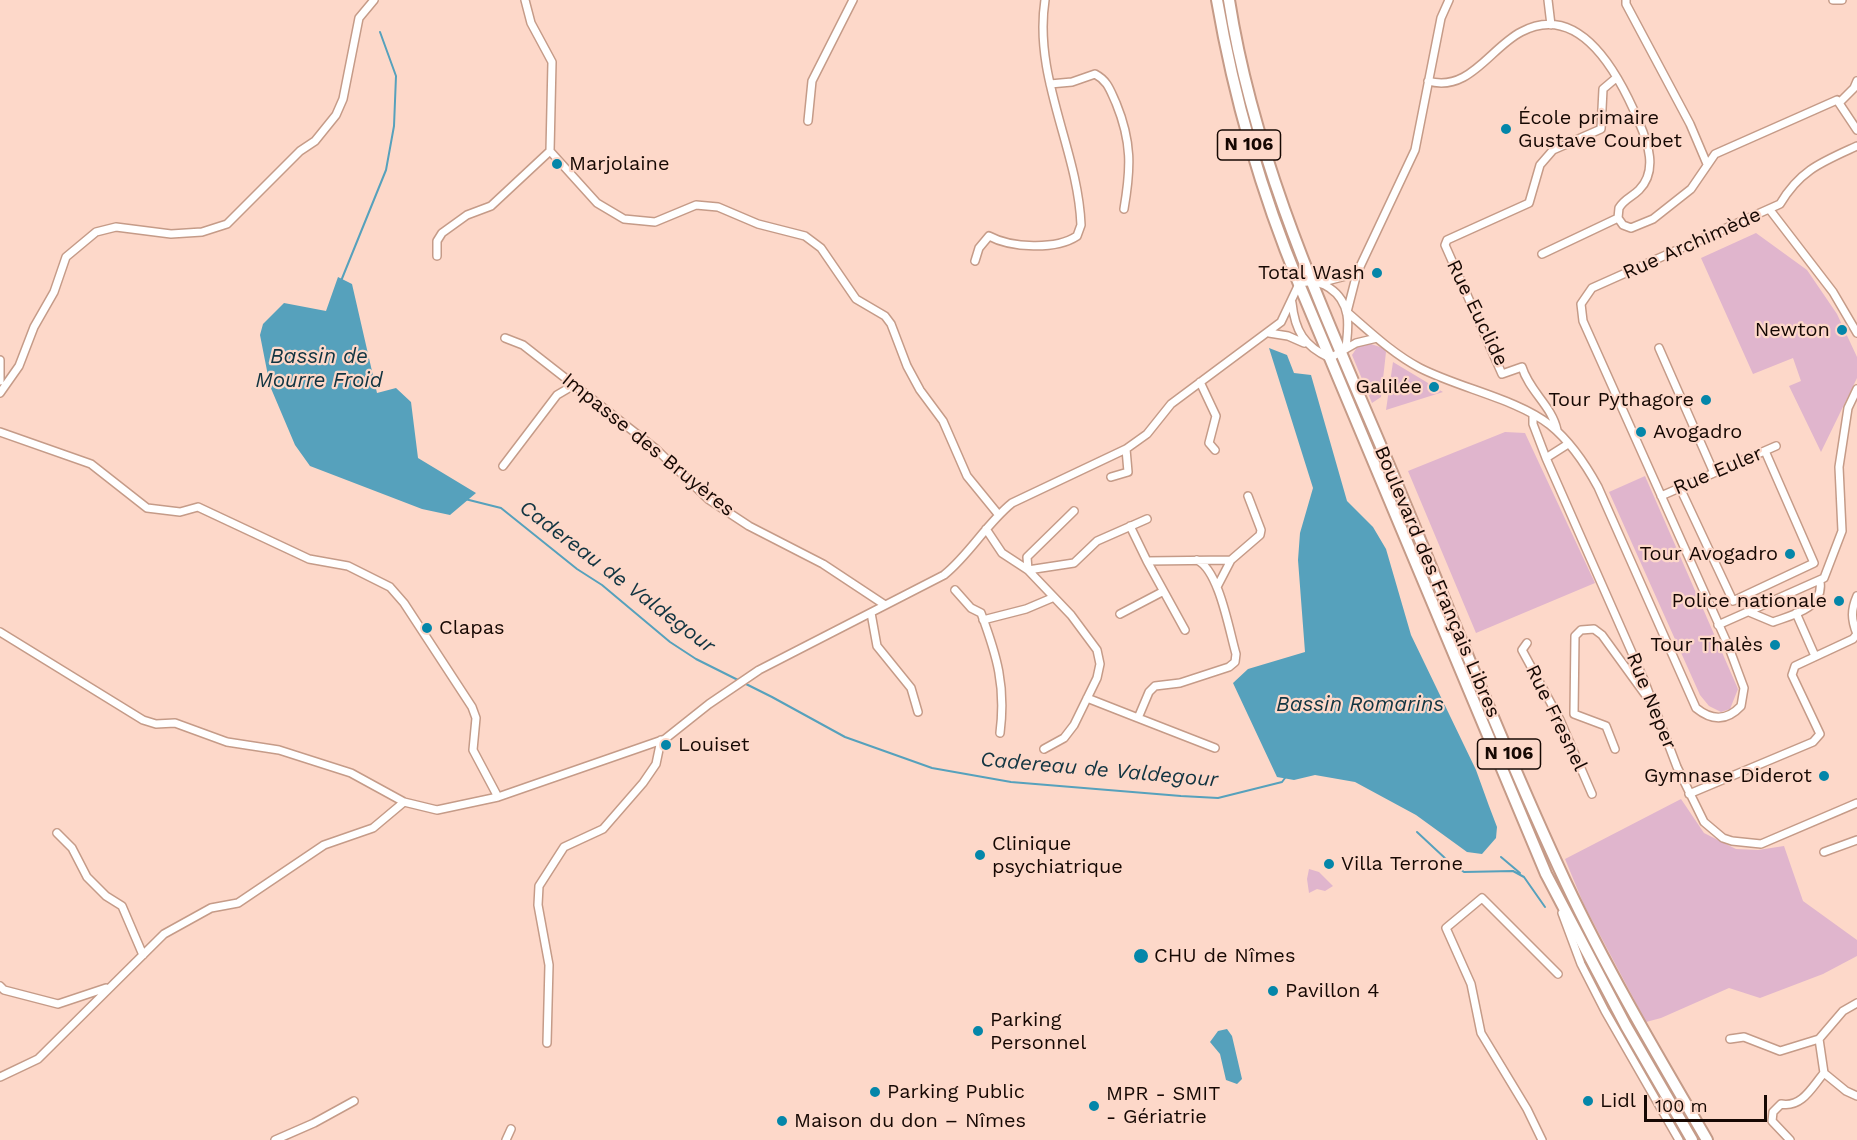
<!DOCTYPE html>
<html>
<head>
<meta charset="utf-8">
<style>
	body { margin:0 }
	#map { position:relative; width:1857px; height:1140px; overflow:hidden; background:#fdd8c9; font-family:"Work Sans",sans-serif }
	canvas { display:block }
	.scale { position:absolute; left:1644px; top:1095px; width:123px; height:27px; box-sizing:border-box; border:3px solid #160803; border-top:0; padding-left:8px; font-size:18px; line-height:21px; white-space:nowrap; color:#160803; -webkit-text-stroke:4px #fdd8c9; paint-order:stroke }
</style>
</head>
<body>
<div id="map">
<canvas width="1857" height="1140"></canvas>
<div class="scale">100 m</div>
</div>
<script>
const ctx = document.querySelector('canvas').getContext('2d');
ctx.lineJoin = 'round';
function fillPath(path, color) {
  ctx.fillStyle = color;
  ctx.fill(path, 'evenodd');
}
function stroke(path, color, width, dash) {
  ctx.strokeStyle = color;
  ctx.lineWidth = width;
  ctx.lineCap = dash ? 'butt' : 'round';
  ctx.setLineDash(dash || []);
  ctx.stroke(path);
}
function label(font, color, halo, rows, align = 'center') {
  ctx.font = font + ' "Work Sans",sans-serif';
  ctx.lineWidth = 4.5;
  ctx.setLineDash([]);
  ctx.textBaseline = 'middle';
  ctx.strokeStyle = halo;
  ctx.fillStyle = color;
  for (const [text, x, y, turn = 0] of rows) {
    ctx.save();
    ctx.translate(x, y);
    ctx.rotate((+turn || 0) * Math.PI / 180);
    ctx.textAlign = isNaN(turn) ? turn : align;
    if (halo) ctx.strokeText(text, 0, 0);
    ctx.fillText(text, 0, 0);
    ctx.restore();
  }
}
const green = new Path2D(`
	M 1756,233 L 1807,270 L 1837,314 L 1857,357 L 1857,378 L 1821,452 L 1789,386 L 1801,381 L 1793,358 L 1753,374 L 1701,258 Z
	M 1368,343 L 1383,348 L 1386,352 L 1381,397 L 1372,403 L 1352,355 L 1358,346 Z
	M 1393,362 L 1443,392 L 1386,410 Z
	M 1505,432 L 1525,433 L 1595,583 L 1476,633 L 1408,471 Z
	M 1645,476 L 1738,689 L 1730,709 L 1721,712 L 1709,706 L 1700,695 L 1609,492 Z
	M 1681,799 L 1704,833 L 1736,849 L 1758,850 L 1784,846 L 1803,901 L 1857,940 L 1857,956 L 1823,974 L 1760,998 L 1729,988 L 1661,1018 L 1646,1022 L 1584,905 L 1565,859 Z
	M 1309,869 L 1319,872 L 1333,886 L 1325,891 L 1317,889 L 1309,893 L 1307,879 Z`);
const water = new Path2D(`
	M 338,277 L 352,284 L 377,393 L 396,388 L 411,402 L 418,458 L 476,493 L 450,515 L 422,509 L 310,466 L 295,445 L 270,386 L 260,335 L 263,324 L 284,303 L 326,311 Z
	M 1269,348 L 1287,355 L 1294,373 L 1311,375 L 1347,501 L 1373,527 L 1386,549 L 1411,635 L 1476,770 L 1489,806 L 1497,827 L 1496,838 L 1482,854 L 1467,852 L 1416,815 L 1355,782 L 1315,775 L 1294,780 L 1277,777 L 1233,683 L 1248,669 L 1305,652 L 1298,560 L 1300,533 L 1313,488 Z
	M 1227,1029 L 1232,1036 L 1242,1079 L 1237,1084 L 1226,1080 L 1220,1054 L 1210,1042 L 1218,1031 Z`);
const stream = new Path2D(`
	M 341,281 L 386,170 L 394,126 L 396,76 L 380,32
	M 465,499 L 501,508 L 577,569 L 602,585 L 670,642 L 696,659 L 772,697 L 845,737 L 932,768 L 1011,782 L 1181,796 L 1218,798 L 1282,782 L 1285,778
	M 1417,832 L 1447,860 L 1464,872 L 1513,871 L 1524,877 L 1545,907
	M 1501,857 L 1520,873`);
const street = new Path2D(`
	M 1548,0 L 1551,25
	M 1626,0 L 1626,4 L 1690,124 L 1707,164
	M 1833,0 L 1842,0
	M 1428,81 C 1469,93 1490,48 1521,32 C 1581,0 1620,77 1639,122 C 1648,143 1658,171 1639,190 C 1632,197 1624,199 1619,208 L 1618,218 L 1623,225 L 1631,228 L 1653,219 L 1691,189 L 1715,154 L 1837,100 L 1857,130
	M 1050,84 L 1072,82 L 1095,74 C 1108,81 1110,90 1116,103 C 1132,142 1131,168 1124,209
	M 1839,103 L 1854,88 L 1857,81
	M 808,121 L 812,81 L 853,0
	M 550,151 L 597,203 L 624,219 L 655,222 L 696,205 L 718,207 L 758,224 L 805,236 L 821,248 L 856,299 L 885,316 L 891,324 L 907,366 L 920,390 L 943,421 L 967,476 L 998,514
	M 1770,210 L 1833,292 L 1857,333
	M 1542,254 L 1618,218
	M 437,256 L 437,241 L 442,233 L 467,215 L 491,206 L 550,151 L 552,62 L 531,23 L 525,0
	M 975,261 L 979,248 L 989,236 C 1011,248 1056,250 1077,236 L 1081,225 C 1078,149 1033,78 1045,0
	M 1323,282 L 1357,273
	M 1292,303 C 1295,331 1304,346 1330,358 L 1356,343 L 1377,338
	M 1347,312 C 1369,331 1393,354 1420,368 C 1459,388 1517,399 1550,425 C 1571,442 1586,465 1598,487 L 1696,708 C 1712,721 1727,721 1741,706 L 1744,688 L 1728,645 L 1583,321 L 1581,304 L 1592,288 L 1780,204 C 1800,170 1822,162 1857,146
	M 1347,312 L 1357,273 L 1415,150 L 1441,18 L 1449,0
	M 1269,333 L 1288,336 L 1304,343
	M 505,338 L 523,345 L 656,449 L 708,499 L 749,526 L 823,564 L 885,605
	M 1659,348 L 1714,473
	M 0,360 L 0,381
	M 1200,382 L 1216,416 L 1209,443 L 1215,450
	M 0,393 L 19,366 L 34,327 L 54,292 L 66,257 L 96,232 L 116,227 L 171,234 L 202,232 L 227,224 L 300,151 L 315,141 L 336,115 L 343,99 L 359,18 L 374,0
	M 1533,415 L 1533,424 L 1546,458 L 1644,680 L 1677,767 L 1704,822 L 1723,838 L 1732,841 L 1761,844 L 1857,803
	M 1557,430 C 1552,406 1529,391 1522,367 L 1502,374 L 1445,245 L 1447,240 L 1529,203 L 1540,165 L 1553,150 L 1601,129 L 1603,89 L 1616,78
	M 0,432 L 91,464 L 147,508 L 180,512 L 198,507 L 309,559 L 348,566 L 390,587 L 404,603 L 472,707 L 476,718 L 473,750 L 498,797
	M 1546,458 L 1568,444
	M 503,466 L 557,395 L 574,385
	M 1111,477 L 1128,472 L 1126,449
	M 1680,488 L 1733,601 L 1814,563 L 1765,451
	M 1661,496 L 1776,446
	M 1074,511 L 1027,557 L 1028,570 L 1074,563 L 1097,541 L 1147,519
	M 1130,526 L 1147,561 L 1231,560
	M 986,529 L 1002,553 L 1028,570 L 1071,615 L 1097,650 L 1100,664 L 1097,678 L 1074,725 L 1064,738 L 1044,749
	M 1147,561 L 1185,630
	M 1217,587 L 1231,560 L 1260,535 L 1261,530 L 1248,496
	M 955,590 L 971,608 L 981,613 C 997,656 1006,686 1000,733
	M 1749,612 L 1773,622 C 1792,615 1824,608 1820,582
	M 871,613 L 877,646 L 911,688 L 918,712
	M 1796,613 L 1815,656
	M 1120,614 L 1162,592
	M 983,620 L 1026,609 L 1052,598
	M 1718,625 L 1824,578 L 1842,531 L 1839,467 L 1848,408 L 1857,389
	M 0,632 L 143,720 L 156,724 L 175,723 L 227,742 L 279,750 L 351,773 L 404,802 L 437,810 L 498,797 L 665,739 L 709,704 L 759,670 L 944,575 C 970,554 986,524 1012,503 L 1126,449 L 1147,434 L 1171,404 L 1281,322 L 1299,284 C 1320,276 1343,292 1347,315 C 1349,326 1347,337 1346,348
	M 1527,643 L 1522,650 L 1560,720 L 1592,794
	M 1087,698 L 1138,718 L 1149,692 L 1155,686 L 1180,683 L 1229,667 L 1235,662 L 1236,654 C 1229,630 1219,570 1197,560
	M 1138,718 L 1215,748
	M 1615,749 L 1606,726 L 1574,714 L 1575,636 L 1581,630 L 1594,629 L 1602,635 L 1647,697
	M 1689,794 L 1813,742 L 1820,734 L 1792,675 L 1795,666 L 1853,639 L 1857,634 C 1851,619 1851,610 1857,596
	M 57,833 L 72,848 L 87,877 L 106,896 L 122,906 L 143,955
	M 1824,852 L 1857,840
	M 1562,913 L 1581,964 L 1605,1011 L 1679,1140
	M 0,986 L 4,990 L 58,1004 L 106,988
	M 1730,1039 L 1744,1037 L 1780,1051 L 1819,1039 L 1843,1011 L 1857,1003
	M 547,1043 L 549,965 L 538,905 L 539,886 L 564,847 L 603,829 L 643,783 L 656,764 L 661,740
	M 1824,1073 L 1846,1091 L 1857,1096
	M 0,1077 L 38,1059 L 164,934 L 211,908 L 238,903 L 324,845 L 373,828 L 404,802
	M 275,1140 L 314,1123 L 354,1101
	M 506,1140 L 511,1129
	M 1542,1140 L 1527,1109 L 1481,1033 L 1471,984 L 1446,928 L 1482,898 L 1558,974
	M 1790,1140 L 1772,1121 L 1773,1112 L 1781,1104 C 1802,1108 1812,1087 1824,1073 L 1819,1039`);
const primary = new Path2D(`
	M 1217,0 C 1234,98 1261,192 1299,284 L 1546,874 L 1626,1026 L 1692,1140
	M 1229,0 C 1255,166 1326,316 1391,470 C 1449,608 1503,748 1566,883 C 1608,972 1658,1056 1707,1140`);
const markers = [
	[1506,129,6,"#0486a9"],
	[557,164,6,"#0486a9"],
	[1377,273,6,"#0486a9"],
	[1842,330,6,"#0486a9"],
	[1434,387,6,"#0486a9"],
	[1706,400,6,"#0486a9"],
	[1641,432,6,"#0486a9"],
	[1790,554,6,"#0486a9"],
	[1839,601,6,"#0486a9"],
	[427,628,6,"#0486a9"],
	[1775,645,6,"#0486a9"],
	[666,745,6,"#0486a9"],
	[1824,776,6,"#0486a9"],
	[980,855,6,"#0486a9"],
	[1329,864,6,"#0486a9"],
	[1141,956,8,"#0486a9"],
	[1273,991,6,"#0486a9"],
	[978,1031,6,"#0486a9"],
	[875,1092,6,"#0486a9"],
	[1588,1101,6,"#0486a9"],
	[1094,1106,6,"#0486a9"],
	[782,1121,6,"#0486a9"]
];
const shields = [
	[1249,145,63],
	[1509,754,63]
];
const shieldNames = [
	["N 106",1249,145],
	["N 106",1509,754]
];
const poiNames = [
	["École primaire",1518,118],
	["Gustave Courbet",1518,141],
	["Marjolaine",569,164],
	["Total Wash",1365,273,"right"],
	["Newton",1830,330,"right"],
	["Galilée",1422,387,"right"],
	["Tour Pythagore",1694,400,"right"],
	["Avogadro",1653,432],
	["Tour Avogadro",1778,554,"right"],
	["Police nationale",1827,601,"right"],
	["Clapas",439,628],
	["Tour Thalès",1763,645,"right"],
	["Louiset",678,745],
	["Gymnase Diderot",1812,776,"right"],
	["Clinique",992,844],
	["psychiatrique",992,867],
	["Villa Terrone",1341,864],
	["CHU de Nîmes",1154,956],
	["Pavillon 4",1285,991],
	["Parking",990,1020],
	["Personnel",990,1043],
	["Parking Public",887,1092],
	["MPR - SMIT",1106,1094],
	["- Gériatrie",1106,1117],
	["Lidl",1600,1101],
	["Maison du don – Nîmes",794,1121]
];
const streetNames = [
	["Rue Archimède",1692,244,-24],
	["Rue Euclide",1477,313,64],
	["Impasse des Bruyères",648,445,39],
	["Rue Euler",1718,471,-23],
	["Boulevard des Français Libres",1437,582,67],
	["Rue Neper",1651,701,68],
	["Rue Fresnel",1556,718,64]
];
const waterNames = [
	["Bassin de",319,357],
	["Mourre Froid",319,381],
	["Cadereau de Valdegour",617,577,37],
	["Bassin Romarins",1360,705],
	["Cadereau de Valdegour",1099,770,5]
];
fillPath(green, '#e0b5cd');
fillPath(water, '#56a1bc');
stroke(stream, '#56a1bc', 2);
stroke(street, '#c59b88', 10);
stroke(primary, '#c59b88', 14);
stroke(street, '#fff', 7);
stroke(primary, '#fff', 10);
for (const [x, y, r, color] of markers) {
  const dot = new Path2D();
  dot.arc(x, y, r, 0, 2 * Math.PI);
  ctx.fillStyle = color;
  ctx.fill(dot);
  stroke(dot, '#fdd8c9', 2);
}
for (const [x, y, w] of shields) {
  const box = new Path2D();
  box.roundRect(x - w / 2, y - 15, w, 30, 4.5);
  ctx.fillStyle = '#fdd8c9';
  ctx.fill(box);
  stroke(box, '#160803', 1.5);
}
label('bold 18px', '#160803', null, shieldNames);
label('20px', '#160803', '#fdd8c9', poiNames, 'left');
label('20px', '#160803', '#fdd8c9', streetNames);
label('italic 21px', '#113441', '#fdd8c9', waterNames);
</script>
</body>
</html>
